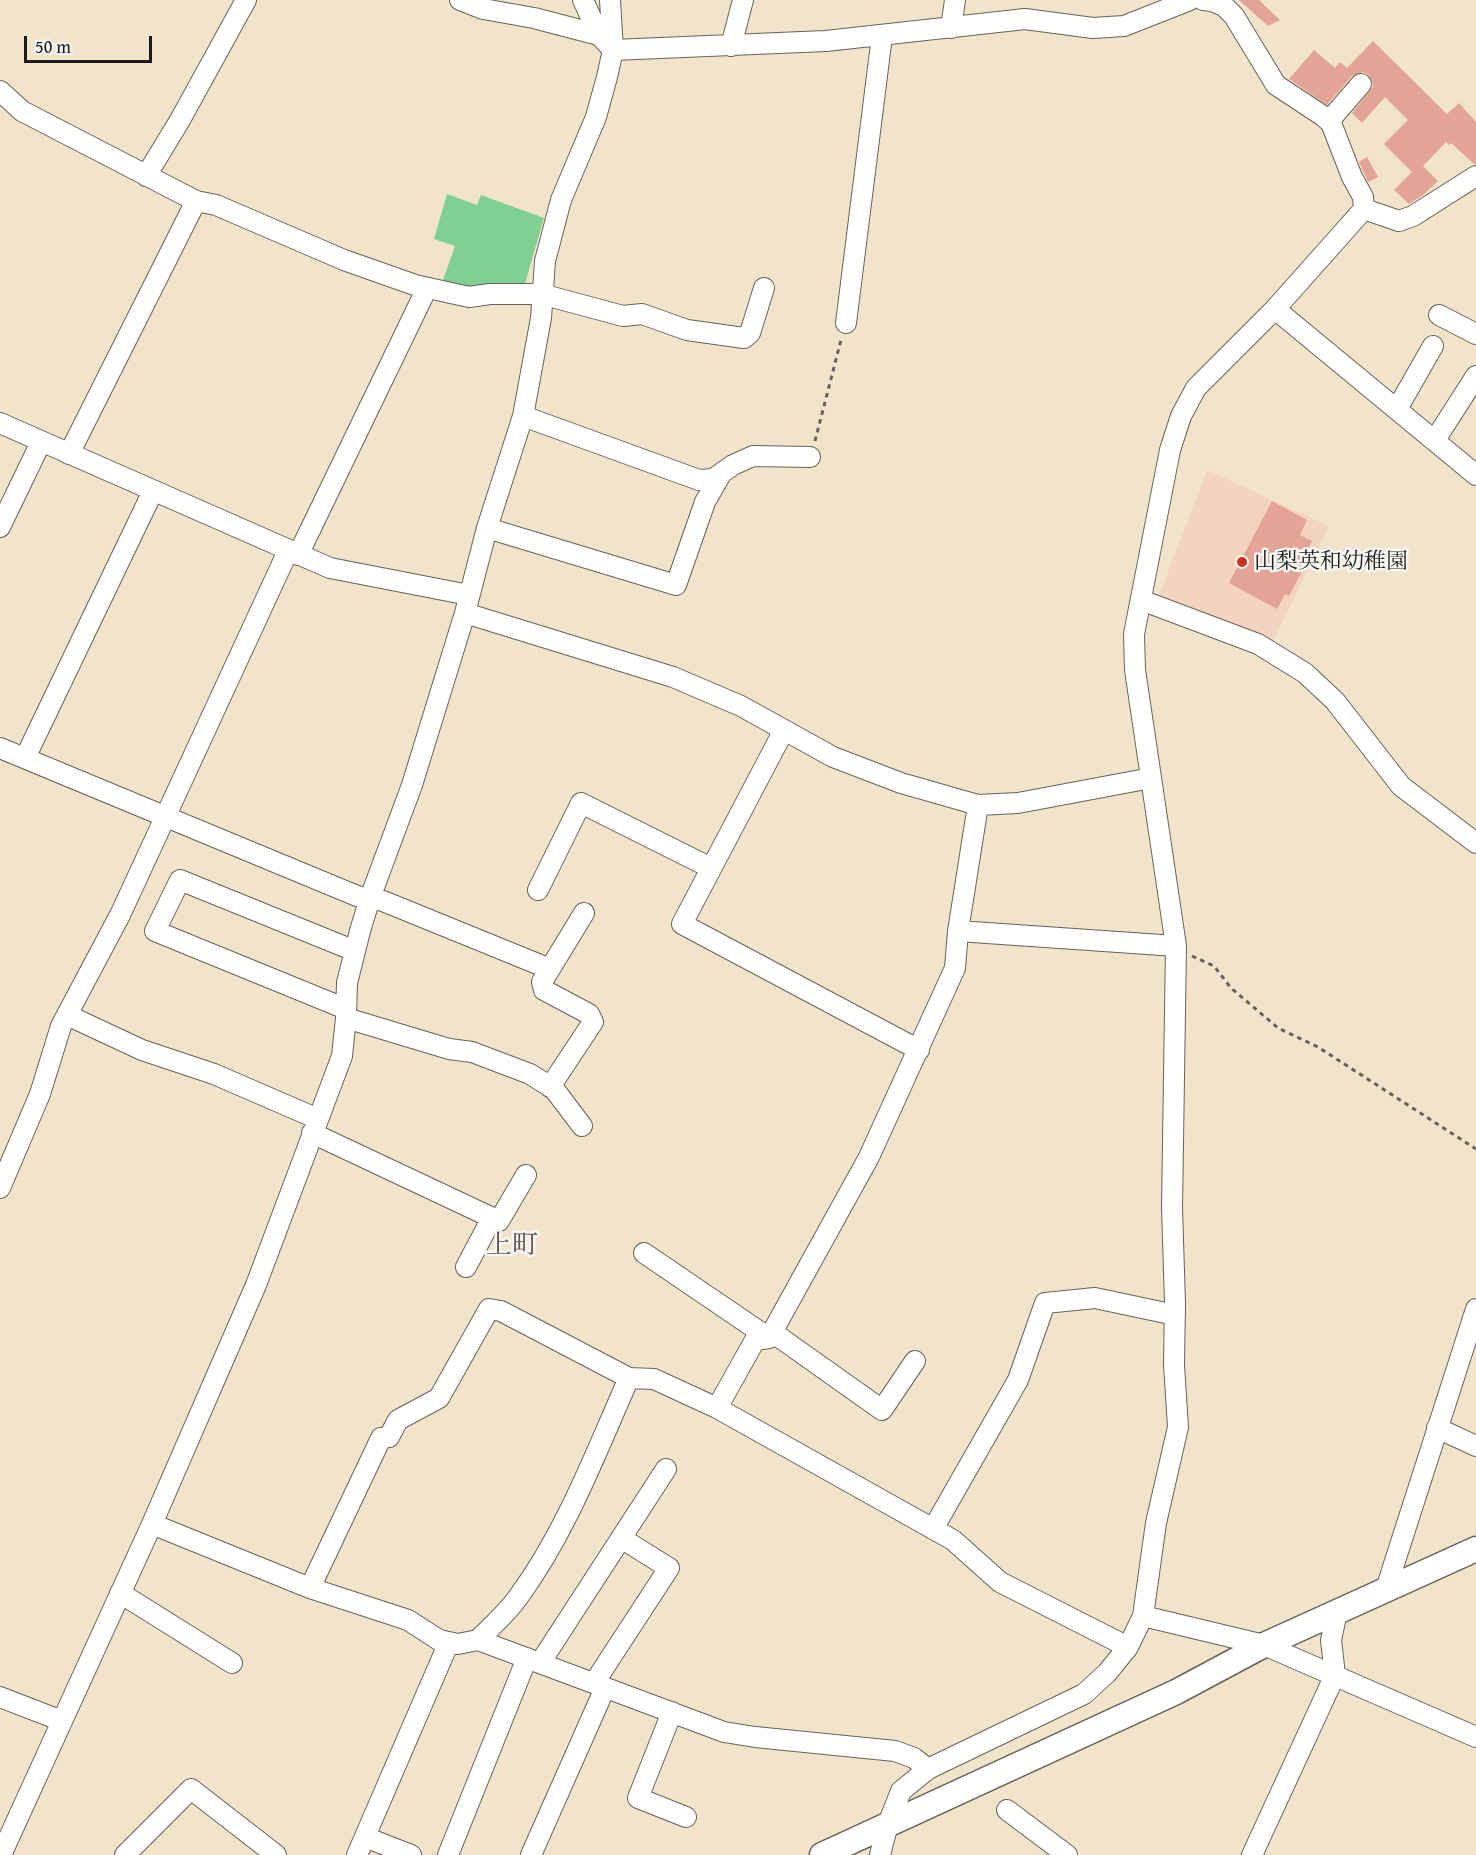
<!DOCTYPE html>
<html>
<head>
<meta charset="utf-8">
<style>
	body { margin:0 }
	#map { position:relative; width:1476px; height:1855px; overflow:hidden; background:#f2e4cb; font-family:"Gentium Book Plus",serif }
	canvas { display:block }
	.scale { position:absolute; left:24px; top:36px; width:128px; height:27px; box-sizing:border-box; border:3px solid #1c1c1c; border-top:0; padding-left:8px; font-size:18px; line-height:21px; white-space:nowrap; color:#1c1c1c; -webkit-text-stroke:4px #f6f6f2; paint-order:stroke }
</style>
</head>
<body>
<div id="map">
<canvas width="1476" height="1855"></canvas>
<div class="scale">50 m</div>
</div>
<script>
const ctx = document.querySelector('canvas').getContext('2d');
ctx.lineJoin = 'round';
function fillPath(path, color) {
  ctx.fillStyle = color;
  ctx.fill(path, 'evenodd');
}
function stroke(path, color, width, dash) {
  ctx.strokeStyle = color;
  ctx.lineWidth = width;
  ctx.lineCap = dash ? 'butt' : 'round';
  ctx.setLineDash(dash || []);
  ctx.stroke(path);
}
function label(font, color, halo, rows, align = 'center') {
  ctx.font = font + ' "Gentium Book Plus","Noto Serif JP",serif';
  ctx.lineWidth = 5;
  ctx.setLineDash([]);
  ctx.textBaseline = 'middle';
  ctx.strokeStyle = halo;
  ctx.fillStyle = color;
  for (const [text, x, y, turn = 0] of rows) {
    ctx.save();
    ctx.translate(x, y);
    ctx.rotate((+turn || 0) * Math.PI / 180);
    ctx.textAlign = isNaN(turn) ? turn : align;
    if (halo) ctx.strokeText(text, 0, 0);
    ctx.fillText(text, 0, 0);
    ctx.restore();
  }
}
const built = new Path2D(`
	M 1207,470 L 1329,526 L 1273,641 L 1158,598 Z`);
const green = new Path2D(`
	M 447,194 L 477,205 L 481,195 L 544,218 L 524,287 L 464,290 L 442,283 L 455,246 L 434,239 Z`);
const building = new Path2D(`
	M 1239,0 L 1259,0 L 1280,20 L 1268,26 Z
	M 1373,41 L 1447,114 L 1459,103 L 1476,122 L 1476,164 L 1474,164 L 1451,143 L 1449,145 L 1446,142 L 1423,166 L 1438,181 L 1423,195 L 1409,204 L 1394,190 L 1412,172 L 1384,144 L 1408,120 L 1385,97 L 1362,123 L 1352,113 L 1373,87 L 1372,81 L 1369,75 L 1363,72 L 1352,76 L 1327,105 L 1289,79 L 1314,50 L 1335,68 L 1340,62 L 1347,68 Z
	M 1367,157 L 1378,177 L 1368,182 L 1359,162 Z
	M 1272,501 L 1307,520 L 1300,535 L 1312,541 L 1305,556 L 1309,558 L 1289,596 L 1285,594 L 1277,609 L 1229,583 Z`);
const path = new Path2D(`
	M 815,441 L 841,340
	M 1192,956 L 1214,966 L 1231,988 L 1278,1028 L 1318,1047 L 1476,1149`);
const minor = new Path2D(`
	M 460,0 L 483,9 L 534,18 L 599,35
	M 583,0 L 599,35 L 613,50 L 826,41 L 1025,19 L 1093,28 L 1124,26 L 1190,0
	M 1203,0 L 1212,1 L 1224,6 L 1234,16 L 1276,85 L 1323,116 L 1331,123 L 1352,177 L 1363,197 L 1364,209
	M 951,28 L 955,0
	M 731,46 L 743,0
	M 0,91 L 22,111 L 196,201 L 216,205 L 344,260 L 415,285 L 469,297 L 490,294 L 541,294 L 623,316 L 642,314 L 687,330 L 744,338 L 750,333 L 764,288
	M 1329,121 L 1361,84
	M 146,176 L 180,120 L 246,0
	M 1275,309 L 1476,475
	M 1439,315 L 1476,334
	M 846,323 L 882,36
	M 1397,409 L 1433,346
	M 523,416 L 699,480 L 713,479 L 733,465 L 753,456 L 810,457
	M 0,423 L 330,568 L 469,595
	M 1435,440 L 1476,376
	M 69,454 L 196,201
	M 0,527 L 41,442
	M 487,528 L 676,585 L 705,502 L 721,474
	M 298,555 L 427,288
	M 1141,600 L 1258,644 L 1305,673 L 1335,701 L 1401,786 L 1476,843
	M 465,613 L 673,677 L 741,706 L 833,757 L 901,783 L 978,805 L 1018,803 L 1151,778
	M 784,730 L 682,924 L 919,1050
	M 0,748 L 357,896 L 383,901 L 550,969
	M 25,758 L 153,491
	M 538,890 L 581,803 L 711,868
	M 958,931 L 1176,946
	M 346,1009 L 155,931 L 180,880 L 355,951
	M 67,1015 L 142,1050 L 214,1074 L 318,1119
	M 346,1018 L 449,1049 L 472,1052 L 530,1074 L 554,1089 L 582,1126
	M 550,1087 L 593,1022 L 589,1014 L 544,990 L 542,982 L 584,913
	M 312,1133 L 499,1221 L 526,1175
	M 0,1188 L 40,1094 L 61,1026 L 120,915 L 288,551
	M 644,1253 L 769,1338
	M 466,1267 L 492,1218
	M 772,1332 L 882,1410 L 915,1361
	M 717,1408 L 755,1340 L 769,1338 L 869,1157 L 955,968 L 958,931 L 978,805
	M 1437,1428 L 1476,1446
	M 152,1524 L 310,1588 L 408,1620 L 439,1640 L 458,1644 L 478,1640 L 724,1732 L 755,1737 L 895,1751 L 914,1758 L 928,1769
	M 933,1529 L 1018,1380 L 1045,1303 L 1095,1298 L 1175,1315
	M 310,1588 L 381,1438 L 389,1437 L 398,1420 L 439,1398 L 489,1309 L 501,1311 L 629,1378 L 654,1379 L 717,1408 L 953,1540 L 1000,1582 L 1128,1647
	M 1386,1589 L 1476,1309
	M 120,1593 L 232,1663
	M 1143,1616 L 1264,1645 L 1476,1737
	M 478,1640 C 492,1626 508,1612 519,1596 C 567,1530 596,1452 629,1378
	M 540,1663 L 666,1469
	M 594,1683 L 669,1568 L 621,1538
	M 0,1697 L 62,1721
	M 672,1712 L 638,1798 L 686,1817
	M 1007,1810 L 1067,1855
	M 365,1837 L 411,1855
	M 1,1855 L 152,1524 L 256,1285 L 342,1056 L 346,1018 L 347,983 L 360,931 L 370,898 L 412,785 L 465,613 L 487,528 L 523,416 L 541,318 L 545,261 L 561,200 L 596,117 L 607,77 L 613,50 L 610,0
	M 125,1855 L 191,1789 L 276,1855
	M 357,1855 L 449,1642
	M 448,1855 L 527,1658
	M 531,1855 L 605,1688
	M 880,1855 L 888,1824 L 901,1791 L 928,1769 L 1084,1694 L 1107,1673 L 1128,1647 L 1143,1616 L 1156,1523 L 1178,1427 L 1174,1365 L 1175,1303 L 1172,1208 L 1176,946 L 1135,670 L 1134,634 L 1170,450 L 1181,416 L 1196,388 L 1275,309 L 1364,209 L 1399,221 L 1413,216 L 1476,176
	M 1252,1855 L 1335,1675 L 1331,1640 L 1337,1612`);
const major = new Path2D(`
	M 822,1855 L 1176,1692 L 1264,1645 L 1476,1549`);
const markers = [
	[1242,562,6,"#c8321e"]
];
const poiNames = [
	["山梨英和幼稚園",1254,562]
];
const quarterNames = [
	["上町",512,1246]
];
fillPath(built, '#f3d4bf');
fillPath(green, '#7ed193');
fillPath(building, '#e3a497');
stroke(minor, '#676259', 22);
stroke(major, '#676259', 27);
stroke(path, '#676259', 3, [4.5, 4.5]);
stroke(minor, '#fff', 20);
stroke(major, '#fff', 24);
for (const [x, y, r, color] of markers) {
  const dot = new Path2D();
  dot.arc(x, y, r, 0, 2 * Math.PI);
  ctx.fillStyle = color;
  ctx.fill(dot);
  stroke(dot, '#f6f6f2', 2);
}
label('22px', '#1c1c1c', '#f6f6f2', poiNames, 'left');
label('26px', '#624c47', '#f6f6f2', quarterNames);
</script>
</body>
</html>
